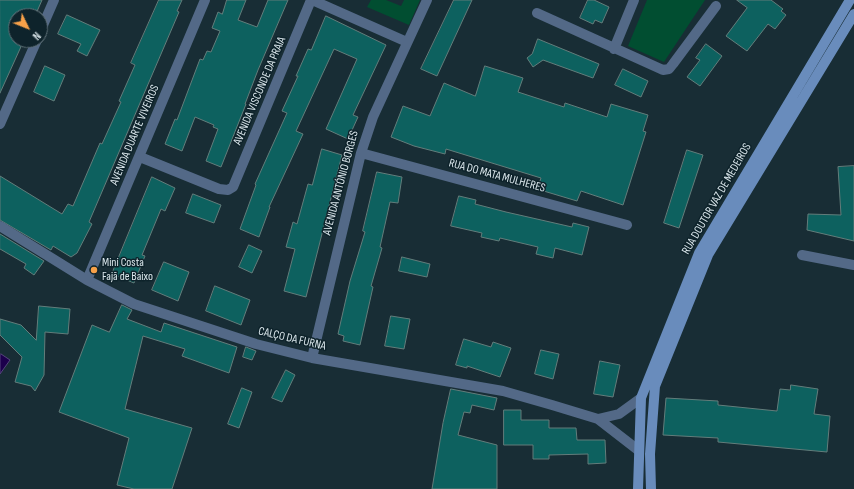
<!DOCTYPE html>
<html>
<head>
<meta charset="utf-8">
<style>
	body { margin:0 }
	#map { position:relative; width:854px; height:489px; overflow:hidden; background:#182d35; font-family:"Sofia Sans Condensed",sans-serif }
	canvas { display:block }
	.north { position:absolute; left:8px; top:8px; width:40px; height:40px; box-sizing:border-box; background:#0e232b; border:1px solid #607178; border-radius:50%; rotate:133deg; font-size:11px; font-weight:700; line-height:16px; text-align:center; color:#dbe7ec }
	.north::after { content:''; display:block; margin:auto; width:14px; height:18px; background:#f7a149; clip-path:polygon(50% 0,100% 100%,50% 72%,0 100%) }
</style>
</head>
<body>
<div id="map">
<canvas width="854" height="489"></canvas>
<div class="north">N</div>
</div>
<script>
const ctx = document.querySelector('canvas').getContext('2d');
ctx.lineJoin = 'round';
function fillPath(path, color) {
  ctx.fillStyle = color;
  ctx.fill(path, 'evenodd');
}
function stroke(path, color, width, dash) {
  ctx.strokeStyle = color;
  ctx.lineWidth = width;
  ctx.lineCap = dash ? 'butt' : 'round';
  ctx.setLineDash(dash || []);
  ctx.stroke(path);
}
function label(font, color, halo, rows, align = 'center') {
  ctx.font = font + ' "Sofia Sans Condensed",sans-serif';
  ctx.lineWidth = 3;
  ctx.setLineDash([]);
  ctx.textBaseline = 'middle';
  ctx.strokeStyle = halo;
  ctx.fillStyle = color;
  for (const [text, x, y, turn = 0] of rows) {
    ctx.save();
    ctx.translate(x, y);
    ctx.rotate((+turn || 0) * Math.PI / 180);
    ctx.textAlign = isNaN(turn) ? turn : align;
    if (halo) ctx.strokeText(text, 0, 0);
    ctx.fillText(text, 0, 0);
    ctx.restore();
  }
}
const green = new Path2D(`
	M 371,0 L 386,0 L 401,6 L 404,0 L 420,0 L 409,25 L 367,7 Z
	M 647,0 L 705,0 L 664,62 L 628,46 Z`);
const water = new Path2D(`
	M 1,354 L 10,360 L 0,374 L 0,355 Z`);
const building = new Path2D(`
	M 0,0 L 42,0 L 35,16 L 16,16 L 16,40 L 24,40 L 0,93 Z
	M 159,0 L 182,0 L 177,11 L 179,12 L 89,222 L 92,224 L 77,253 L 71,257 L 53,246 L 51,250 L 0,220 L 0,176 L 62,214 L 68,204 L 73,206 L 100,143 L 102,144 L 121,102 L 119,101 L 135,65 L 131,63 Z
	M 227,0 L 246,0 L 238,20 L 257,27 L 268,0 L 288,0 L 258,70 L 245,104 L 246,104 L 221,167 L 206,161 L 218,129 L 213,127 L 214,125 L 195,117 L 182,151 L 165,144 L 175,119 L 177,120 L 200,59 L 203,60 L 207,51 L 211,52 L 220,31 L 212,28 L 218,12 L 222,14 Z
	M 454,0 L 472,0 L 437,76 L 421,69 Z
	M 588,0 L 594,0 L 609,7 L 602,23 L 595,20 L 593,24 L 580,18 Z
	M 737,0 L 771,0 L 783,9 L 781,11 L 786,15 L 775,29 L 768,24 L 747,51 L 726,36 L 747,8 Z
	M 67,15 L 100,30 L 87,56 L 77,51 L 81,44 L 58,34 Z
	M 326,16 L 386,45 L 353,115 L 358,117 L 348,139 L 326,129 L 357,59 L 334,49 L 296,131 L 303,134 L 269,207 L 270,207 L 259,237 L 240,229 L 256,185 L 255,184 L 287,113 L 282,111 L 298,76 L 296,76 L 308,49 L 311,50 Z
	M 538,39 L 599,64 L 593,78 L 543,60 L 533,67 L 527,58 L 532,54 Z
	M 706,44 L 722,56 L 700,86 L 687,77 L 700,60 L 696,58 Z
	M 45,66 L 65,75 L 54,101 L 34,92 Z
	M 485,66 L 523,78 L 518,92 L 564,107 L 565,103 L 607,117 L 611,104 L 648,115 L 643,131 L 646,132 L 623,205 L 581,191 L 577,201 L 537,189 L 541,178 L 446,149 L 445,154 L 414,146 L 391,137 L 403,106 L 430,116 L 444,83 L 475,96 Z
	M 623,69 L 648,81 L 641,97 L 615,85 Z
	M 322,149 L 342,155 L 306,297 L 284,291 L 295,249 L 286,247 L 293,222 L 297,224 L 308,184 L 312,185 Z
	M 687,150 L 703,155 L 679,228 L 664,223 Z
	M 854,166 L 854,241 L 807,230 L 808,214 L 841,215 L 838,167 Z
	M 377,172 L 402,177 L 398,203 L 390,202 L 380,247 L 382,248 L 371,286 L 373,287 L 360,345 L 343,341 L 344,336 L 338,334 L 350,281 L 365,232 L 363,231 Z
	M 152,177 L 175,188 L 165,211 L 161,209 L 142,255 L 145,256 L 134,283 L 112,274 Z
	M 193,194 L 221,205 L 214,223 L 186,213 Z
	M 459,196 L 476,200 L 475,204 L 506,212 L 572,227 L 573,223 L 589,227 L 582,255 L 555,248 L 553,258 L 536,254 L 538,247 L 500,238 L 499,241 L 481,237 L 482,233 L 451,226 Z
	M 0,234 L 44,261 L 34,275 L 24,268 L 26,264 L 0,249 Z
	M 249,245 L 262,251 L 252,273 L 239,267 Z
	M 402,257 L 430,264 L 427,277 L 399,271 Z
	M 164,262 L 189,272 L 178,301 L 152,290 Z
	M 215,286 L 250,300 L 241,325 L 206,311 Z
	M 122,305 L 132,310 L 127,319 L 161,332 L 164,323 L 237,347 L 229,373 L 182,356 L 185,349 L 143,336 L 125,409 L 192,428 L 172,489 L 134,489 L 117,485 L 129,438 L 59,412 L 92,325 L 109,332 Z
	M 39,306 L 70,309 L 68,334 L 45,332 L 44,375 L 35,391 L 31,386 L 15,382 L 22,357 L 0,335 L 0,319 L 21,325 L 36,340 Z
	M 391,316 L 410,319 L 404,349 L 385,346 Z
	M 464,339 L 491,347 L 493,342 L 511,348 L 500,377 L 467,366 L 467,368 L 456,365 Z
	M 246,347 L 256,351 L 252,360 L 243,357 Z
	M 541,350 L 559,354 L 553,379 L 535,374 Z
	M 600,361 L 620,365 L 613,397 L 594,394 Z
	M 286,370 L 295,375 L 282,402 L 272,398 Z
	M 791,385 L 818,389 L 814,414 L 830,416 L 827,452 L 718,442 L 718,438 L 663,435 L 666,398 L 718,401 L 718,405 L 777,411 L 780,389 L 790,390 Z
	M 242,388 L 252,392 L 239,428 L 228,424 Z
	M 451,389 L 497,398 L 494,410 L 472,405 L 470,413 L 464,412 L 458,435 L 497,445 L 497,489 L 432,489 L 443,423 Z
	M 504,410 L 521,410 L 521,420 L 549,420 L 549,428 L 576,428 L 577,440 L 605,440 L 606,463 L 588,464 L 588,454 L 549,455 L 549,459 L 533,459 L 533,445 L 504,445 Z`);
const street = new Path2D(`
	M 312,0 L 407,42
	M 537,13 L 663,70 L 669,69 L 673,64 L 716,6
	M 40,32 L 54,0
	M 614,49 L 634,0
	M 0,124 L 37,40
	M 361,153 L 627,225
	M 140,157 L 219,189 L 228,190 L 233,187 L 311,0
	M 0,226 L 87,280 L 134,304 L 256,344 L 312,358 L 503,391 L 552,405 L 598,419 L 638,450
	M 802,255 L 854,265
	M 87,280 L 205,0
	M 312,358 L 361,153 L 373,117 L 427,0
	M 598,419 L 619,414 L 641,398`);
const secondary = new Path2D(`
	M 638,489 L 641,398 L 699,253 L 850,0
	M 651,489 L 650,454 L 655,386 L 708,255 L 854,14`);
const markers = [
	[94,270,4,"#f7a149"]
];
const streetNames = [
	["AVENIDA VISCONDE DA PRAIA",260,91,-67],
	["AVENIDA DUARTE VIVEIROS",135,135,-67],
	["RUA DO MATA MULHERES",497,176,15],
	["AVENIDA ANTÓNIO BORGES",341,183,-75],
	["RUA DOUTOR VAZ DE MEDEIROS",717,199,-60],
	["CALÇO DA FURNA",292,339,13]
];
const poiNames = [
	["Mini Costa",102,263],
	["Fajã de Baixo",102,277]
];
fillPath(green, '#014e31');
fillPath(water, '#1c004c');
stroke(water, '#55457c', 1);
fillPath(building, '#0d615f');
stroke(building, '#637d7b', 1);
stroke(street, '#536987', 10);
stroke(secondary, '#698cbc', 10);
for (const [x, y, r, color] of markers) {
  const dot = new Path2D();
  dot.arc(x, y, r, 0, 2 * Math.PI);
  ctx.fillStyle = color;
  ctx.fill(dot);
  stroke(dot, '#0e232b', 1.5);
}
label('12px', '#dbe7ec', '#0e232b', streetNames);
label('12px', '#dbe7ec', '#0e232b', poiNames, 'left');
</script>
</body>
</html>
